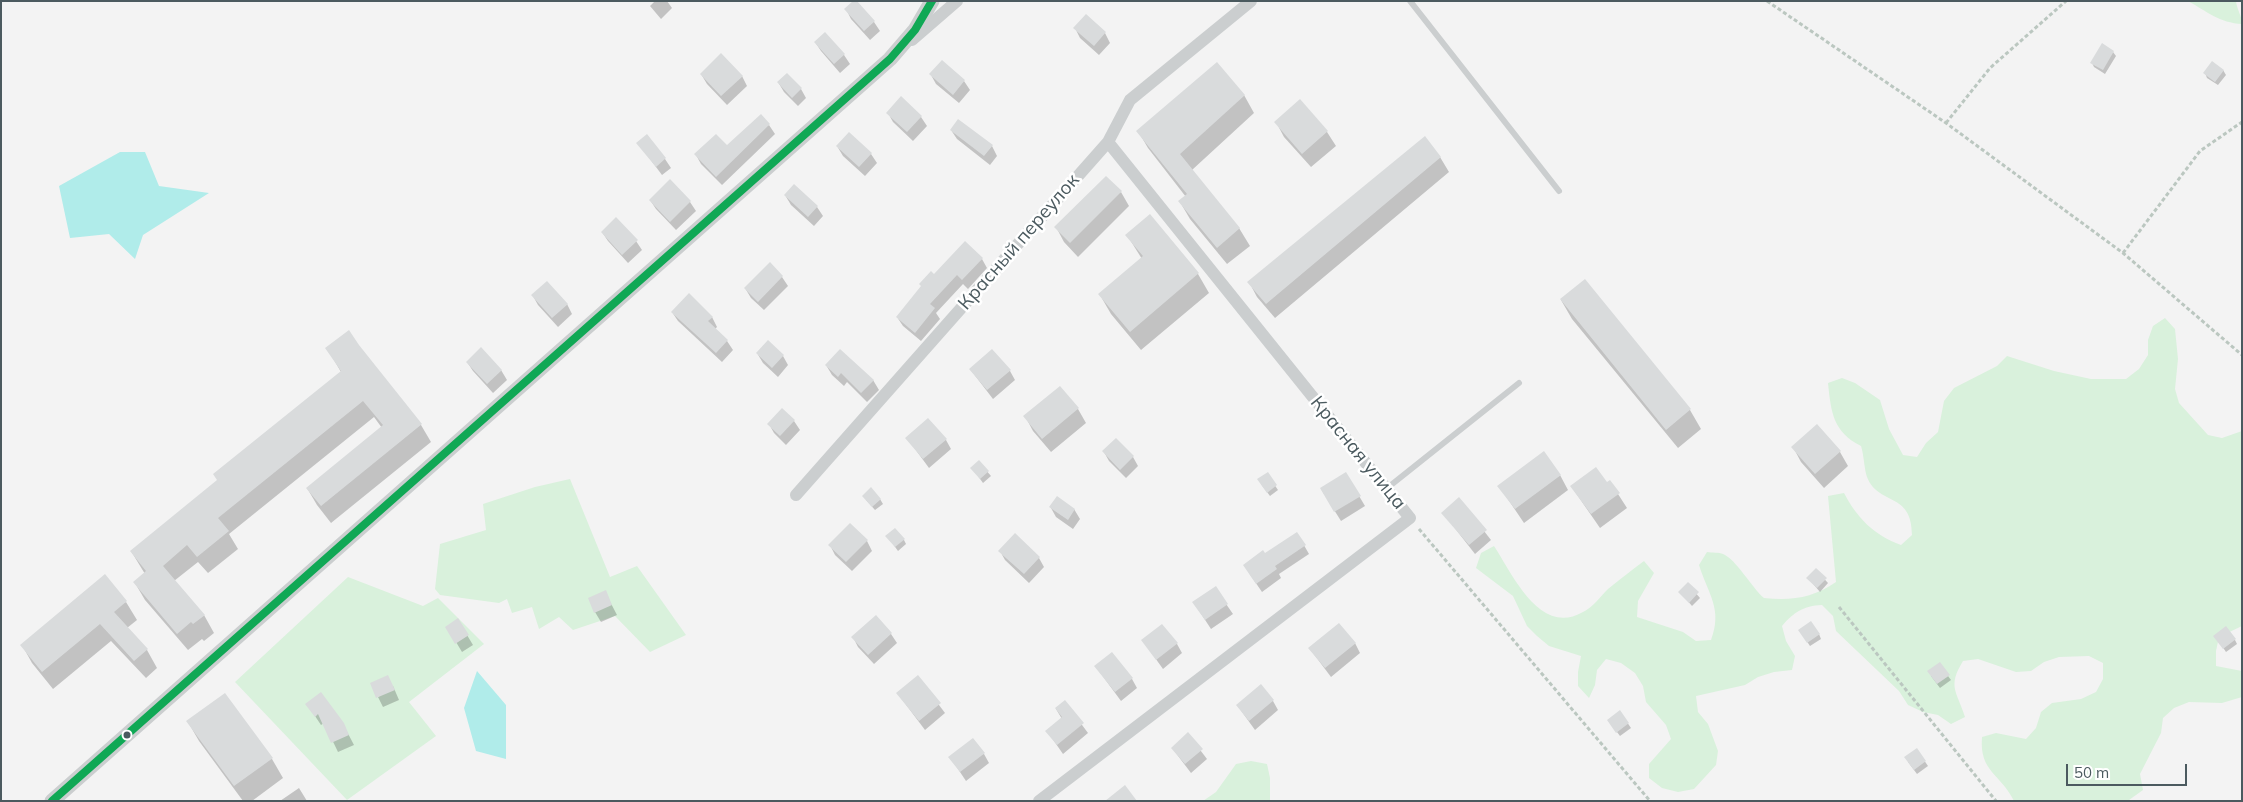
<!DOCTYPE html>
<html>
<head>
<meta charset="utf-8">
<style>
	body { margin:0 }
	#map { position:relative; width:2243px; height:802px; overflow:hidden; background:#f3f3f3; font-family:Mulish,sans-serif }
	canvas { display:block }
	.frame { position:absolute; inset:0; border:2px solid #4b5a5f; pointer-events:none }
	.scale { position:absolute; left:2066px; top:764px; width:121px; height:22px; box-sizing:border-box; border:2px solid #4b5a5f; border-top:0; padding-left:6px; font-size:15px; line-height:18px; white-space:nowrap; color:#4b5a5f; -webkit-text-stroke:4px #fff; paint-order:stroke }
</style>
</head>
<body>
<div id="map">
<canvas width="2243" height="802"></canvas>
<div class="frame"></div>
<div class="scale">50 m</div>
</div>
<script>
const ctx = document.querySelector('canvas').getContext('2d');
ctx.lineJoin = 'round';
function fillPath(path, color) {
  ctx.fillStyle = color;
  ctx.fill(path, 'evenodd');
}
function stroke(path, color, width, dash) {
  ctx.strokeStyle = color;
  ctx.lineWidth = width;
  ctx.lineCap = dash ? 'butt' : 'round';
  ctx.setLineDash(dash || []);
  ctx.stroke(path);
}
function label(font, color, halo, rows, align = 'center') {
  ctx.font = font + ' Mulish,sans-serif';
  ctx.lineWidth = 5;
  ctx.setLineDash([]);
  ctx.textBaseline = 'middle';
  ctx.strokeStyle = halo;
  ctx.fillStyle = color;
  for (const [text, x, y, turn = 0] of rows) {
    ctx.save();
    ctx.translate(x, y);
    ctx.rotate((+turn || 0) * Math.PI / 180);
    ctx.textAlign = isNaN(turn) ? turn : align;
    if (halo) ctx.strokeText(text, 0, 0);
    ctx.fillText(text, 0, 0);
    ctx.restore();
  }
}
const green = new Path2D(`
	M 2188,1 L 2236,1 C 2237,10 2242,16 2242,24 C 2220,23 2206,11 2188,1 Z
	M 2165,318 L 2175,329 L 2178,359 L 2175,389 L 2179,403 L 2208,435 L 2222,438 L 2242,431 L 2242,626 L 2219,637 L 2216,651 L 2216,666 L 2242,671 L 2242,697 L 2222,703 L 2189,702 L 2174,708 L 2163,718 L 2161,733 L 2140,774 L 2143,790 L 2129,800 L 2014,801 C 2001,774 1979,772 1982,737 L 1996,733 L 2026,739 L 2036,728 L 2041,712 L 2052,703 L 2081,699 L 2096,692 L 2103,679 L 2103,663 L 2089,656 L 2059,657 L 2044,662 L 2031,671 L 2016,672 L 1978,659 L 1963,661 C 1947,687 1957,691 1965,717 L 1951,724 L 1938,715 L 1923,712 L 1908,705 L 1899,691 L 1836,631 L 1833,616 L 1822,605 C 1803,606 1794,612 1782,626 L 1786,641 L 1795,656 L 1792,670 L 1774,672 L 1758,677 L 1745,685 L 1696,696 L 1698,712 L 1708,724 L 1718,751 L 1716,765 L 1694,789 L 1678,792 L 1662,788 L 1649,778 L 1649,764 L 1671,739 L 1666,725 L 1646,702 L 1643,686 L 1635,673 L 1621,663 L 1606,659 L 1597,670 L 1595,685 L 1589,698 L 1578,686 L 1578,672 L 1581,656 L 1549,646 L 1537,636 L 1527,626 L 1513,596 L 1476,568 L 1481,553 L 1494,546 C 1513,575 1540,637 1583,612 C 1593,607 1600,597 1608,589 C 1620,579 1632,570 1644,561 L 1654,573 L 1638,601 L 1637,617 L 1683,632 L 1696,641 L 1711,640 C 1723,609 1708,594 1699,565 L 1707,552 C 1712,553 1719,552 1723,554 C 1736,559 1752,588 1764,598 C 1791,601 1813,598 1836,582 L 1828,496 L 1844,493 C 1857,518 1874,535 1901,545 L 1912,535 C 1912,491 1878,506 1867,477 C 1864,468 1864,455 1861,446 C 1833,432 1831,412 1828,383 L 1842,378 L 1855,383 L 1880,400 L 1889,429 L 1903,455 L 1917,457 L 1926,443 L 1938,432 L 1944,401 L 1954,388 L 1997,366 L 2007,356 L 2054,371 L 2091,379 L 2126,379 L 2139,369 L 2148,355 L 2148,340 L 2153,326 Z
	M 570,479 L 610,577 L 637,566 L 686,635 L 650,652 L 615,616 L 573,630 L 559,617 L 539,629 L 532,607 L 512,613 L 507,599 L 499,603 L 440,595 L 435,589 L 440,544 L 486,530 L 483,504 L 535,487 Z
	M 348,577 L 423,606 L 438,598 L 484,644 L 409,702 L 436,736 L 347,800 L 235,682 Z
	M 1251,761 L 1267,764 L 1270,778 L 1270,801 L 1203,801 L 1216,792 L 1236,764 Z`);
const water = new Path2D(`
	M 120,152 L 145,152 L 159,186 L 209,193 L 143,235 L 135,259 L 109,234 L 70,238 L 59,186 Z
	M 477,671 L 506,705 L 506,759 L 476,751 L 464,708 Z`);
const shadow = new Path2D(`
	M 655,1 L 667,1 L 672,8 L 661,19 L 650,6 Z
	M 856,1 L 874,22 L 880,31 L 870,40 L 851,19 L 846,9 Z
	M 1075,28 L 1105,33 L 1110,43 L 1099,55 L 1080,38 Z
	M 815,42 L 844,55 L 850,64 L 840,73 L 821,51 Z
	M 2113,52 L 2116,56 L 2105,74 L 2094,67 L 2092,63 Z
	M 942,62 L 964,81 L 970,90 L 959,103 L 936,84 L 931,75 Z
	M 2223,70 L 2226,75 L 2218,85 L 2207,78 L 2205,73 Z
	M 701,74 L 742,76 L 747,86 L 727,105 L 707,84 Z
	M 778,82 L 801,89 L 806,98 L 798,106 L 784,92 Z
	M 1244,95 L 1254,113 L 1192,170 L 1239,228 L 1250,246 L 1227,264 L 1190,219 L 1180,202 L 1186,197 L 1148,148 L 1138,131 Z
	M 901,98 L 921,117 L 927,126 L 913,141 L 893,122 L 888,113 Z
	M 1276,122 L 1327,132 L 1336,146 L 1311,167 L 1284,137 Z
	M 769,125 L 775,134 L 722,185 L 701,164 L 696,155 L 727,147 Z
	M 951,130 L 992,146 L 997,156 L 990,165 L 957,139 Z
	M 1424,138 L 1440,157 L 1449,172 L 1275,318 L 1257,297 L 1249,282 Z
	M 638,143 L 665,159 L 671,168 L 662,175 Z
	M 837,146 L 871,154 L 877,163 L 865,176 L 843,156 Z
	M 670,181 L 690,202 L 696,211 L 676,230 L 656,209 L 650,200 Z
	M 1121,192 L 1129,206 L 1078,257 L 1064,242 L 1056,227 Z
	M 785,195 L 817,207 L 823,216 L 814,226 L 791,205 Z
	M 1149,216 L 1198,274 L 1209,293 L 1141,350 L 1111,314 L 1100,295 L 1142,259 L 1127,235 Z
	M 602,232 L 636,241 L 642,250 L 628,263 L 608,241 Z
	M 982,259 L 987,268 L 968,289 L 963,284 L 936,313 L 940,319 L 921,341 L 903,326 L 897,317 L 934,276 Z
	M 770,264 L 782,277 L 788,286 L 764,310 L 751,298 L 745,288 Z
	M 1584,281 L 1690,410 L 1701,429 L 1678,448 L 1572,319 L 1561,300 Z
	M 533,296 L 567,304 L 572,314 L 558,327 L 538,305 Z
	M 672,312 L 712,317 L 717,327 L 715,329 L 727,341 L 733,350 L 722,362 L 678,321 Z
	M 358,346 L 421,425 L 431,442 L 331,523 L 317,505 L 307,488 L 382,428 L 374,417 L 229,534 L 238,549 L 208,573 L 198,562 L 174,581 L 204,615 L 214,633 L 204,641 L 202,639 L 188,650 L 145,600 L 135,583 L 145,574 L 131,551 L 218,481 L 341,372 L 327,348 Z
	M 757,353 L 783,356 L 788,365 L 778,377 L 763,363 Z
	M 467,362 L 501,370 L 507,380 L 493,393 L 473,371 Z
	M 826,365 L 873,380 L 879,390 L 867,402 L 847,382 L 844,386 L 832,375 Z
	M 970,369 L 1010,371 L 1015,380 L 993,399 Z
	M 1078,409 L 1086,423 L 1051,452 L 1033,431 L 1025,416 Z
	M 794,421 L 800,430 L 786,445 L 774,433 L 769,424 Z
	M 1817,426 L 1840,452 L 1848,466 L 1824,488 L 1801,462 L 1793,447 Z
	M 907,438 L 946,440 L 951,449 L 929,468 Z
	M 1104,452 L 1133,457 L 1138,466 L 1126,478 L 1109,461 Z
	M 979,462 L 991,476 L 983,483 L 972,468 Z
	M 1267,474 L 1278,490 L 1270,496 L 1261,484 Z
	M 1346,474 L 1365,506 L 1341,521 L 1321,489 Z
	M 1560,475 L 1568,490 L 1524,523 L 1499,486 Z
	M 1607,484 L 1618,494 L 1627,508 L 1600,528 L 1571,486 Z
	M 880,499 L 883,504 L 875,510 L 866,500 Z
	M 1459,499 L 1491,540 L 1475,554 L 1443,513 Z
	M 1051,508 L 1074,509 L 1080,519 L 1073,529 L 1056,517 Z
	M 1297,533 L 1309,554 L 1279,574 L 1281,578 L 1262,592 L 1249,573 L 1265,554 Z
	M 890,540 L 904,540 L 906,544 L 898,551 Z
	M 867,541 L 872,551 L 852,571 L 835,555 L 830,545 Z
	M 1000,551 L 1039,558 L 1044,567 L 1029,583 L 1005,560 Z
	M 1816,570 L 1828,583 L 1820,592 L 1808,578 Z
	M 1688,584 L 1700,598 L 1692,606 L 1680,592 Z
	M 1215,588 L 1233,614 L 1211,629 L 1194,603 Z
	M 605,592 L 617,615 L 601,622 L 595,612 Z
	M 126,602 L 137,620 L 127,628 L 147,650 L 157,668 L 146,678 L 111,641 L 53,689 L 32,663 L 22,645 Z
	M 876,617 L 891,634 L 897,643 L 874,664 L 858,647 L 853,637 Z
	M 458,620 L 473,645 L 462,652 L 447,627 Z
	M 1802,634 L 1819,634 L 1821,639 L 1810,646 Z
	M 2218,640 L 2235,640 L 2237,644 L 2226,652 Z
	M 1143,641 L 1177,644 L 1182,653 L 1163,669 Z
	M 1355,643 L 1360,653 L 1331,677 L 1310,649 Z
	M 1096,667 L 1132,679 L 1137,688 L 1121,701 Z
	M 1931,676 L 1948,676 L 1951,680 L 1940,688 Z
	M 918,677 L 945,713 L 925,730 L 898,694 Z
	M 393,686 L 399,700 L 383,707 L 378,697 Z
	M 1273,701 L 1278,710 L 1255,730 L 1237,705 Z
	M 1065,702 L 1088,733 L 1063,754 L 1047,731 L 1062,719 L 1056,709 Z
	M 307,704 L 343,724 L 354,745 L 338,752 L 324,723 L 321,725 Z
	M 1620,712 L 1631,728 L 1620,736 L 1611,724 Z
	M 188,722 L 272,759 L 283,778 L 252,801 L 243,801 L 199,741 Z
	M 1188,734 L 1207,759 L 1191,773 L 1172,748 Z
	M 1917,750 L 1928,766 L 1917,774 L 1908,762 Z
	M 984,754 L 989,763 L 966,781 L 950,757 Z
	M 299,788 L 307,801 L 280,801 Z`);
const building = new Path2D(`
	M 853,1 L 857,1 L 875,21 L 864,31 L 844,9 Z
	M 1086,14 L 1106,32 L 1094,46 L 1073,28 Z
	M 825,32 L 845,54 L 834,64 L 814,42 Z
	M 2102,43 L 2114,51 L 2103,70 L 2090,63 Z
	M 721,53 L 743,76 L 721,96 L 700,74 Z
	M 942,60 L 965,80 L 953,95 L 929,74 Z
	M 2212,61 L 2224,70 L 2215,82 L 2203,73 Z
	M 1217,62 L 1245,95 L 1180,154 L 1240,228 L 1217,248 L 1178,201 L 1187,194 L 1136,131 Z
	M 787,73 L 802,88 L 792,98 L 777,82 Z
	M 901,96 L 922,116 L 907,132 L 886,113 Z
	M 1300,99 L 1328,131 L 1302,154 L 1274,122 Z
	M 761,114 L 770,124 L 716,177 L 694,154 L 716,134 L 727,145 Z
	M 958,119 L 993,145 L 984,156 L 950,130 Z
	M 849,132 L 872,153 L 859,167 L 836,146 Z
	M 647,134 L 666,158 L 656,167 L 636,143 Z
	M 1425,136 L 1441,157 L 1266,304 L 1247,282 Z
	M 1106,176 L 1122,191 L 1070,243 L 1054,227 Z
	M 670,179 L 691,201 L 670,222 L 649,200 Z
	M 794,184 L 818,206 L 808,217 L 784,195 Z
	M 1150,214 L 1199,273 L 1130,332 L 1098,294 L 1143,256 L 1125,235 Z
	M 616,217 L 638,240 L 622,255 L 601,232 Z
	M 965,241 L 983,258 L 962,280 L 957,275 L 930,304 L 935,308 L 915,333 L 896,317 L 921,286 L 919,284 L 931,271 L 934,274 Z
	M 770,262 L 783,276 L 758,302 L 744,288 Z
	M 1585,279 L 1691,409 L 1666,430 L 1560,299 Z
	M 547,281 L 568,304 L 552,318 L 531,295 Z
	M 689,293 L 713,317 L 708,321 L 728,340 L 716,353 L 671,312 Z
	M 349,330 L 359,345 L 422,424 L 321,506 L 306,488 L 383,425 L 363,401 L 218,518 L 229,531 L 197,557 L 187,545 L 163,566 L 205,615 L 193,624 L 191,622 L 177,634 L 133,582 L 146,571 L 130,551 L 217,480 L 213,474 L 341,371 L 325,348 Z
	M 768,340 L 784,355 L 772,368 L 756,353 Z
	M 481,347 L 502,370 L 487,384 L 466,362 Z
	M 840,349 L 874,380 L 861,393 L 841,373 L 838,377 L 825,365 Z
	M 992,349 L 1011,370 L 987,390 L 969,369 Z
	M 1060,386 L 1079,408 L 1042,439 L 1023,416 Z
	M 782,408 L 795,420 L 780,436 L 767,424 Z
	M 928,418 L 947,439 L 923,459 L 905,438 Z
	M 1817,424 L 1841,451 L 1815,474 L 1791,447 Z
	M 1116,438 L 1134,456 L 1120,470 L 1102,451 Z
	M 1544,451 L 1561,475 L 1515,509 L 1497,486 Z
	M 979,460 L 989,471 L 980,479 L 970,468 Z
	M 1596,467 L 1607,482 L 1610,480 L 1620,493 L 1591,514 L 1570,486 Z
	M 1268,472 L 1277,485 L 1267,493 L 1257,479 Z
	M 1346,472 L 1361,496 L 1334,512 L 1320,488 Z
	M 871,487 L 881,499 L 872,507 L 862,496 Z
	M 1057,496 L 1075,509 L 1068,520 L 1049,507 Z
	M 1459,497 L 1487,530 L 1469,545 L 1441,513 Z
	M 850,523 L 868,540 L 846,562 L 828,545 Z
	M 895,528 L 905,539 L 895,547 L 885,536 Z
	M 1297,532 L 1306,545 L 1275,566 L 1277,569 L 1256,584 L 1243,565 L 1263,550 L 1265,553 Z
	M 1015,533 L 1040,557 L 1024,574 L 998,551 Z
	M 1816,568 L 1827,578 L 1817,588 L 1806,578 Z
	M 105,574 L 127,601 L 114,612 L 148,649 L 134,661 L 100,624 L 42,672 L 20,645 Z
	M 1688,582 L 1699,592 L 1689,603 L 1678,592 Z
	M 1216,586 L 1228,604 L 1205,620 L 1192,602 Z
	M 606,590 L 612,605 L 594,613 L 588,598 Z
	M 876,615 L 892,633 L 868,655 L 851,637 Z
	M 458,618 L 469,635 L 455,644 L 445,627 Z
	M 1811,621 L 1820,634 L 1807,643 L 1798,630 Z
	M 1339,623 L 1356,643 L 1325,668 L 1308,648 Z
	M 1162,624 L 1178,643 L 1156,660 L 1141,640 Z
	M 2226,626 L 2236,639 L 2223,649 L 2213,636 Z
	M 1112,652 L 1133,678 L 1115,692 L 1094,666 Z
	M 1940,662 L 1950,675 L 1937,684 L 1927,671 Z
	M 388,675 L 395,690 L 376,698 L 370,683 Z
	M 918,675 L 941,703 L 919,721 L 896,693 Z
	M 1261,684 L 1274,700 L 1249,721 L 1236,705 Z
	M 321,692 L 344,723 L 349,735 L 331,743 L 318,714 L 315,717 L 305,704 Z
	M 225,693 L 273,758 L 234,786 L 186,721 Z
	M 1065,700 L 1084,723 L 1057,745 L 1045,731 L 1062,717 L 1055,708 Z
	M 1620,710 L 1629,723 L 1616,733 L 1607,720 Z
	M 1188,732 L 1203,749 L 1185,764 L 1171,748 Z
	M 973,738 L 985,753 L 960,772 L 948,757 Z
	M 1917,748 L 1926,761 L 1914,770 L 1904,757 Z
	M 1125,785 L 1137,801 L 1105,801 Z`);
const path = new Path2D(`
	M 1767,1 L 1946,123 L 2123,253 L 2242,355
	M 1946,123 L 1990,68 L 2066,1
	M 2123,253 L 2200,151 L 2242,122
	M 1419,529 L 1650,801
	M 1839,607 L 1996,801`);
const service = new Path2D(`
	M 1410,1 L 1559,191
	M 1386,489 L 1519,383`);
const minor = new Path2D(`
	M 912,40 L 957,1
	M 796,495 L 1108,142 L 1130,100 L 1251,1
	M 1039,801 L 1410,518 L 1108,142`);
const tertiary = new Path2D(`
	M 52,801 L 890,59 L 915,30 L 932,1`);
const bus1 = new Path2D(`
	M 52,801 L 890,59 L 915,30 L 932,1`);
const markers = [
	[127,735,4.5,"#4b5a5f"]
];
const streetNames = [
	["Красный переулок",1019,242,-49],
	["Красная улица",1358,453,51]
];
fillPath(green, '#d9f1dc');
fillPath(water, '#b0ecea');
fillPath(shadow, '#0003');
fillPath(building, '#d9dbdc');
stroke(path, '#bbc7c0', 3, [4, 2.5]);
stroke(service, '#cbcecf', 6);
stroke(minor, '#cbcecf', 12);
stroke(tertiary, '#cbcecf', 15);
stroke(bus1, '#10a855', 8);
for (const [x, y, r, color] of markers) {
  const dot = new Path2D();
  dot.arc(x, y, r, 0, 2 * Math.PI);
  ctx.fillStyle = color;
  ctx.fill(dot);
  stroke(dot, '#fff', 2);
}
label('19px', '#4b5a5f', '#fff', streetNames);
</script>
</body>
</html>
